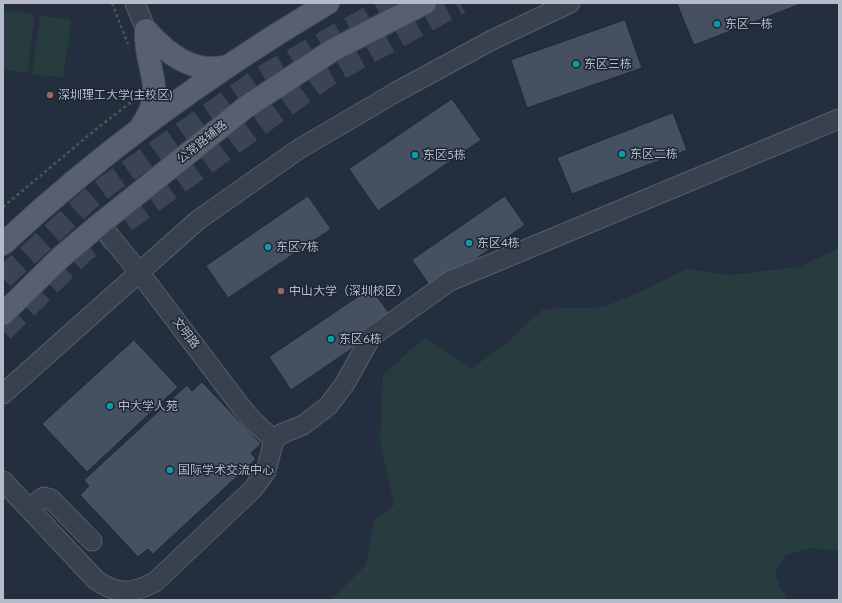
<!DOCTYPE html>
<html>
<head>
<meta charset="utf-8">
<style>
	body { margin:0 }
	#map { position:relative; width:842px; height:603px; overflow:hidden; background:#242f3e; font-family:Lato,sans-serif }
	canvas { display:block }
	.frame { position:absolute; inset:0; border:4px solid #b4bcc9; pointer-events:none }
</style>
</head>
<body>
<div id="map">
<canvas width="842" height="603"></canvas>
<div class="frame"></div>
</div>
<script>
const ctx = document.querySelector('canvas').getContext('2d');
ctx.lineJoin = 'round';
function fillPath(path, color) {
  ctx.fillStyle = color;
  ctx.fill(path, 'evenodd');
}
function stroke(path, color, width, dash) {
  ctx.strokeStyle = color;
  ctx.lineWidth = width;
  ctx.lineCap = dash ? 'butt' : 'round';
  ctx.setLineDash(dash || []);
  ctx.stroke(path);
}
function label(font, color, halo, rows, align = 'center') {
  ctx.font = font + ' Lato,"Noto Sans SC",sans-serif';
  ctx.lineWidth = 3;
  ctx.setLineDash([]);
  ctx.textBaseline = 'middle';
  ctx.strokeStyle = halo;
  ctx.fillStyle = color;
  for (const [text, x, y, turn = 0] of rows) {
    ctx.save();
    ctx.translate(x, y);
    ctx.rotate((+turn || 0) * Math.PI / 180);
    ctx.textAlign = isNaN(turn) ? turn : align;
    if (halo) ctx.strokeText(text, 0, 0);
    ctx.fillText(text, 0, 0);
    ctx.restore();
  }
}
const green = new Path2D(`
	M 4,10 L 35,15 L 27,73 L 3,70 Z
	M 40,15 L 71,20 L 63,78 L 32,74 Z
	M 839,248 L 839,551 L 810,548 L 786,555 L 775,572 L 782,592 L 788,600 L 331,600 L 366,565 L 374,521 L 394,505 L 380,442 L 383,375 L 425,337 L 471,369 L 506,343 L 543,309 L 604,307 L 651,287 L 686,269 L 729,275 L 799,267 Z`);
const building = new Path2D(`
	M 677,3 L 803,3 L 694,45 Z
	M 625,20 L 642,68 L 527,108 L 511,60 Z
	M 452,99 L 481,140 L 378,211 L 349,169 Z
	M 673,113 L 687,150 L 572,194 L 557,158 Z
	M 308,196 L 331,229 L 228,298 L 206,266 Z
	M 505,196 L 525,225 L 432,289 L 412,260 Z
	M 371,288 L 394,320 L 291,390 L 269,357 Z
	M 134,340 L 178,387 L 87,472 L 42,424 Z
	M 202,382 L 261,444 L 251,453 L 256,459 L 153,554 L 148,549 L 138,557 L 80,495 L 89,486 L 84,480 L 187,385 L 192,391 Z`);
const highwayTunnel = new Path2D(`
	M 3,278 L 95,194 L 263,76 L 394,3
	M 3,331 L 83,252 L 329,75 L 460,3`);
const path = new Path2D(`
	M 112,3 L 128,44
	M 3,207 L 95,130 L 135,99`);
const minor = new Path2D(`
	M 135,3 L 146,30
	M 100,224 L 139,272 L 242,408 L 254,422 L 274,440
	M 3,394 L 198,220 L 299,149 L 398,91 L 492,40 L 570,3
	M 3,481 L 96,580 C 117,595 132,594 155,582 L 253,489 L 266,471 L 274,440 L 281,434 L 303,425 L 328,406 L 344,385 L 371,337 L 450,281 L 839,119
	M 29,508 L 44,497 L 51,499 L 92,541`);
const major = new Path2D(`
	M 146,30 C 167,54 194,75 228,66
	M 142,125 C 168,88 144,69 146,30
	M 3,244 C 102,151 212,72 328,3
	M 3,314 L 60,258 L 100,224 L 246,107 L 333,50 L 425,3`);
const markers = [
	[717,24,4,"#0f9aa8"],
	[576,64,4,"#0f9aa8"],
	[50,95,4,"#8d6e63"],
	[622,154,4,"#0f9aa8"],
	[415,155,4,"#0f9aa8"],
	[469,243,4,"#0f9aa8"],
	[268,247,4,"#0f9aa8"],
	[281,291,4,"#8d6e63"],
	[331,339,4,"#0f9aa8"],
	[110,406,4,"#0f9aa8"],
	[170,470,4,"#0f9aa8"]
];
const poiNames = [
	["东区一栋",725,24],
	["东区三栋",584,64],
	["深圳理工大学(主校区)",58,95],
	["东区二栋",630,154],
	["东区5栋",423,155],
	["东区4栋",477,243],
	["东区7栋",276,247],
	["中山大学（深圳校区）",289,291],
	["东区6栋",339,339],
	["中大学人苑",118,406],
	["国际学术交流中心",178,470]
];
const streetNames = [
	["公常路辅路",202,142,-39],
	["文明路",186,333,53]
];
fillPath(green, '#263c3f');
fillPath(building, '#455162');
stroke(building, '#1f2835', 1);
stroke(highwayTunnel, '#3a4453', 22, [22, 11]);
stroke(minor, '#565f6c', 21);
stroke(major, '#414a57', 24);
stroke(path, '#44595c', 2.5, [3, 3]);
stroke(minor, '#38414e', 19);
stroke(major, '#56606e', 22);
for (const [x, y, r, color] of markers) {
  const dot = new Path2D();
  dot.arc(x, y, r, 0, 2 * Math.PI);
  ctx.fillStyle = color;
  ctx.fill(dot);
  stroke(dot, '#1d2633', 1.5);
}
label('12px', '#b4bcc9', '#1d2633', poiNames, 'left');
label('12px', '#b4bcc9', '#1d2633', streetNames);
</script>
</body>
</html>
